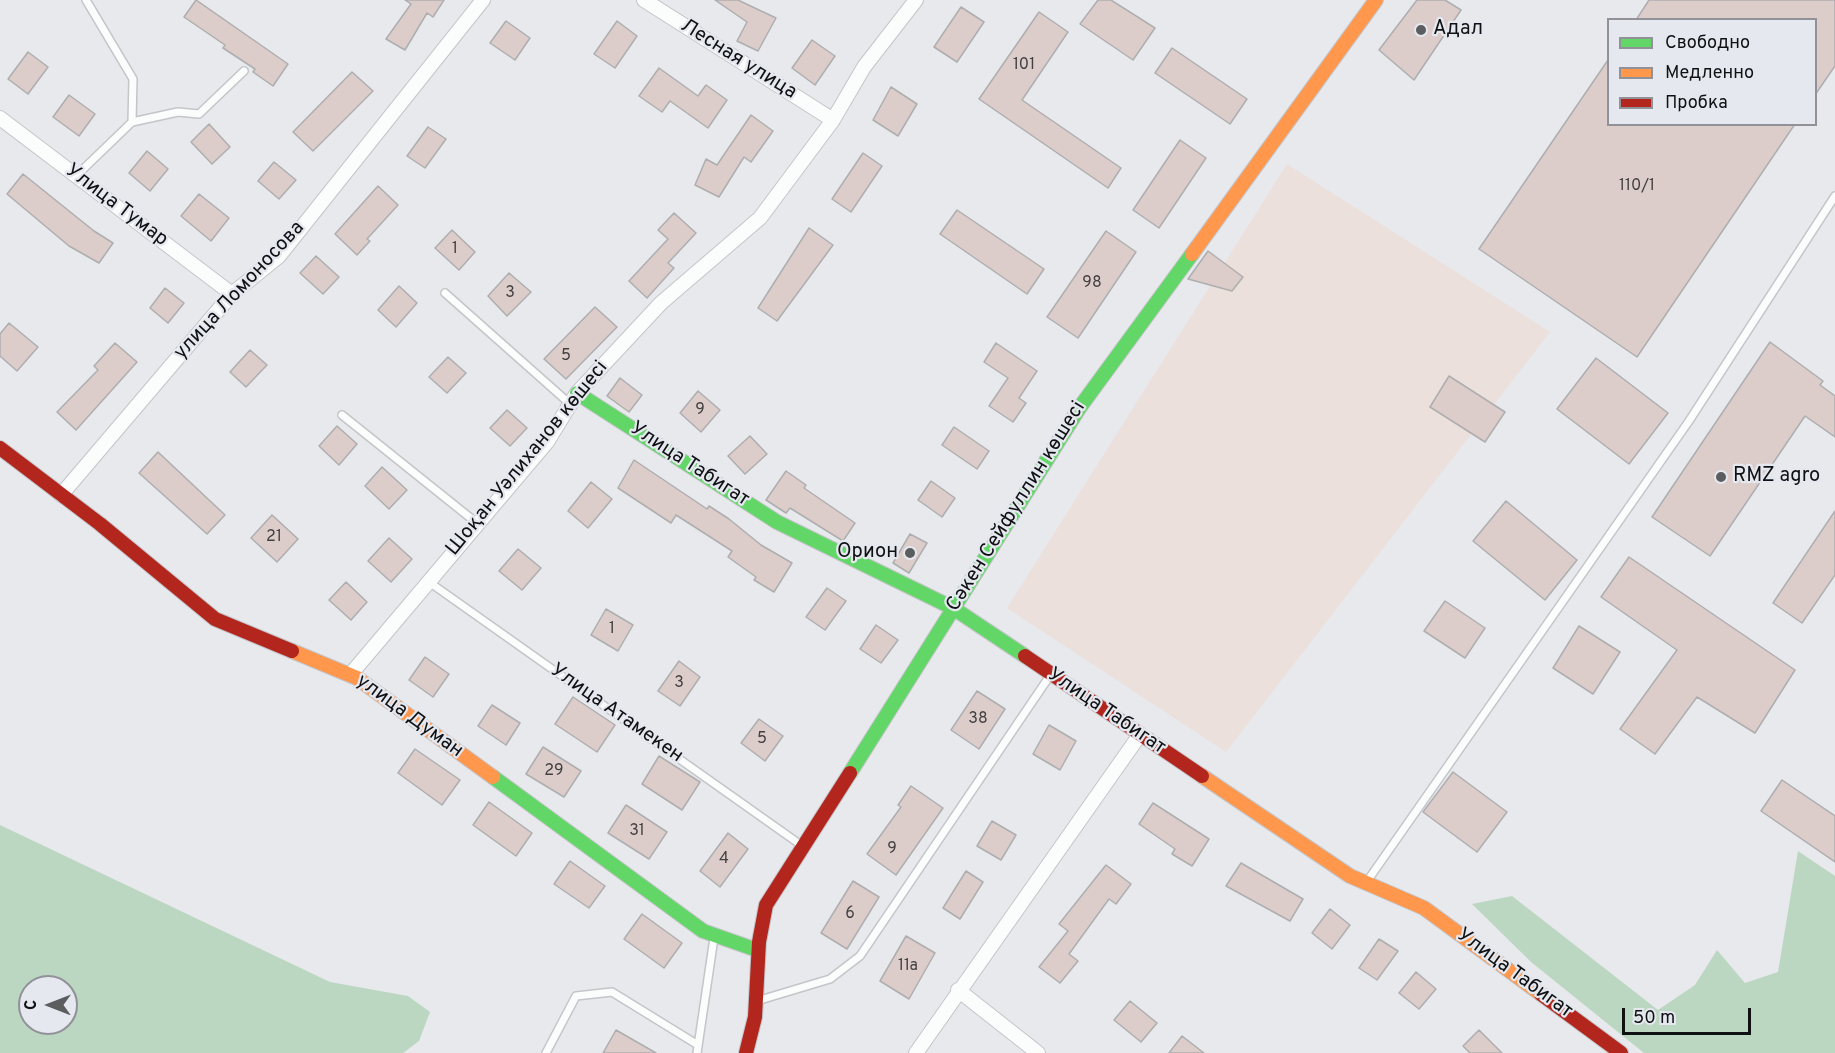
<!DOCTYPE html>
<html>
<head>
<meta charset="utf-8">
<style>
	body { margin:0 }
	#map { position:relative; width:1835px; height:1053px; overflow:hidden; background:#e7e9ed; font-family:Overpass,sans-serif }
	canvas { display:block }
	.legend { position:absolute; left:1607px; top:18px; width:210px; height:108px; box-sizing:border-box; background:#e5e8ef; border:2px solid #909297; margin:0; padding:8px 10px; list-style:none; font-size:18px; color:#101113 }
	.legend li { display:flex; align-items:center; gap:12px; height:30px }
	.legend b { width:30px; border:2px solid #909297 }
	.north { position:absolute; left:18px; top:975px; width:60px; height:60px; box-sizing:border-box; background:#e5e8ef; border:2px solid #909297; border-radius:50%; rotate:270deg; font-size:16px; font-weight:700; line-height:24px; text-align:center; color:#101113 }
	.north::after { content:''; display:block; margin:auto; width:21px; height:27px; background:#5b5d5f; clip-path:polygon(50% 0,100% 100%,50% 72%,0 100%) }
	.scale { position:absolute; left:1622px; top:1008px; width:129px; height:27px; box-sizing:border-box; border:3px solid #101113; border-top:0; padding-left:8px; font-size:18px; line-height:21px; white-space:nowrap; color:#101113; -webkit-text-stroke:4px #e5e8ef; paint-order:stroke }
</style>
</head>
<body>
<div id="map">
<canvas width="1835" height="1053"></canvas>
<ul class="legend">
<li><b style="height:8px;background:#63d668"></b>Свободно</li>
<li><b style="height:8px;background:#ff974d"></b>Медленно</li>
<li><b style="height:8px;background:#b3261e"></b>Пробка</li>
</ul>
<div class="north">С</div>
<div class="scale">50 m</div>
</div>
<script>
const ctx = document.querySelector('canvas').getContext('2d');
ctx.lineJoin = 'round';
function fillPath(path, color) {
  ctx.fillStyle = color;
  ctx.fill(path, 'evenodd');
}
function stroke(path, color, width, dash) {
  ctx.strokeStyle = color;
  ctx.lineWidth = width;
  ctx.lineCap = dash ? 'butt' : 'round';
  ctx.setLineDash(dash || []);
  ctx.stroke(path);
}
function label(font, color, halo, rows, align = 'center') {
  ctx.font = font + ' Overpass,sans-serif';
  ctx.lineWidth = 4.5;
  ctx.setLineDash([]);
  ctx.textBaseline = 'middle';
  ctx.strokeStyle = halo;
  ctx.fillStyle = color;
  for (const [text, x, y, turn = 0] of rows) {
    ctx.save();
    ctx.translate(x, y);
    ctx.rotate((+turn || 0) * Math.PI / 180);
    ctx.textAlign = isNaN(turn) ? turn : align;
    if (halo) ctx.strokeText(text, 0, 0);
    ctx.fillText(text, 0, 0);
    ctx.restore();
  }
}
const commercial = new Path2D(`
	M 1287,164 L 1550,332 L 1226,752 L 1007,608 Z`);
const green = new Path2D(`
	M 0,825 L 330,982 L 408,996 L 430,1012 L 419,1041 L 403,1053 L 0,1053 ZM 30,987 L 66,987 L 66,1023 L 30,1023 Z
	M 1798,851 L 1835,876 L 1835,1053 L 1644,1053 L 1531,962 L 1472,904 L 1512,896 L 1658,1010 L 1695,985 L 1717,950 L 1745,983 L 1778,972 Z`);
const building = new Path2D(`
	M 196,0 L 288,64 L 273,86 L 253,72 L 255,69 L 223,48 L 225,45 L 184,17 Z
	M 405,0 L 444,0 L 433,17 L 427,13 L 405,50 L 386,39 L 411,4 Z
	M 715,0 L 738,0 L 776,18 L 758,51 L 737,41 L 747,22 Z
	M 1098,0 L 1111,0 L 1155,28 L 1133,60 L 1080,24 Z
	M 1417,0 L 1445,0 L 1461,10 L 1414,80 L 1379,50 Z
	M 1649,0 L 1835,0 L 1835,66 L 1815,95 L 1815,20 L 1636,20 Z
	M 961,7 L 984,22 L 957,62 L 934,47 Z
	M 1039,12 L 1068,32 L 1022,100 L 1121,168 L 1108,188 L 979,99 Z
	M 506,21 L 530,38 L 515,60 L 490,43 Z
	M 617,21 L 637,36 L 615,68 L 594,54 Z
	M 812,40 L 835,56 L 815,85 L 792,68 Z
	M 1172,48 L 1247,99 L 1230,124 L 1155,73 Z
	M 28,52 L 48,67 L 28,94 L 8,79 Z
	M 1608,60 L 1608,124 L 1795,124 L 1637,357 L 1479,249 Z
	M 659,68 L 698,96 L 706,85 L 727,100 L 708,128 L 670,101 L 662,112 L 639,96 Z
	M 352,72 L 373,91 L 313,151 L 293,132 Z
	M 891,87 L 917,104 L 898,136 L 873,120 Z
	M 69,95 L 95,114 L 79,136 L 53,117 Z
	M 751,115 L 773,131 L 751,162 L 744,157 L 719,197 L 695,185 L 706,159 L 717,165 Z
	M 209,124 L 230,147 L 212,164 L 191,142 Z
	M 428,127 L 446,139 L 425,168 L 407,156 Z
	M 1180,140 L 1206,158 L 1159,228 L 1133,210 Z
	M 147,151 L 168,169 L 150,191 L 129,173 Z
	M 863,153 L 882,166 L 851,212 L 832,199 Z
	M 274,162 L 296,180 L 279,199 L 258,181 Z
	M 23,174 L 94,231 L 113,243 L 99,263 L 69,246 L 7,194 Z
	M 378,186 L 398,205 L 367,239 L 370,241 L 357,255 L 335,234 Z
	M 199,194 L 229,218 L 211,241 L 181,216 Z
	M 957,210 L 1044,269 L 1027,294 L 940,234 Z
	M 674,213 L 696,233 L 668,263 L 674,268 L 647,298 L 629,281 L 668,239 L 658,230 Z
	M 809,228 L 833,245 L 777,321 L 758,308 Z
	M 452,230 L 475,252 L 459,270 L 435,248 Z
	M 1106,231 L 1136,252 L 1078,338 L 1047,317 Z
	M 1208,251 L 1243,277 L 1232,291 L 1188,279 Z
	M 316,256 L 339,277 L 323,294 L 300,273 Z
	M 509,273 L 531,292 L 507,316 L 488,296 Z
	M 399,286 L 417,303 L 396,327 L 378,310 Z
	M 165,288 L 184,303 L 168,323 L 150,308 Z
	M 595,307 L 617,327 L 566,379 L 544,359 Z
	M 9,323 L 38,347 L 17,371 L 0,356 L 0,334 Z
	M 1770,342 L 1823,381 L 1820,385 L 1835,396 L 1835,437 L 1805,416 L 1710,556 L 1652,517 Z
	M 115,343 L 137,362 L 76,430 L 57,412 L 98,370 L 94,366 Z
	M 996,343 L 1037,371 L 1019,398 L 1026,403 L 1013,422 L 989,406 L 1008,378 L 984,362 Z
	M 250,350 L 267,365 L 246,387 L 230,372 Z
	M 448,357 L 466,373 L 447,393 L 429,377 Z
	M 1596,358 L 1668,413 L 1629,464 L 1557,409 Z
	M 1449,376 L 1505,412 L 1485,442 L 1430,407 Z
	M 620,378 L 642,395 L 629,412 L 607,396 Z
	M 698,391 L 720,410 L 701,432 L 680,413 Z
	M 507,410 L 527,428 L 510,446 L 490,428 Z
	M 337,426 L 357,444 L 339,465 L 319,446 Z
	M 954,427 L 989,451 L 977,469 L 942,445 Z
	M 750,436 L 767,454 L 745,474 L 728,456 Z
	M 158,452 L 225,515 L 207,534 L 139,473 Z
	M 634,460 L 707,509 L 709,506 L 729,519 L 761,545 L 792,563 L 774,592 L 754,580 L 756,577 L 728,557 L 732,551 L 676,515 L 671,523 L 618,488 Z
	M 382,467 L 407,490 L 389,509 L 365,486 Z
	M 786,471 L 806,485 L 804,488 L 855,523 L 843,541 L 790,508 L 786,513 L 766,500 Z
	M 931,481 L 955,498 L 942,517 L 918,500 Z
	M 591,482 L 612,499 L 588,528 L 568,511 Z
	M 1506,501 L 1577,560 L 1545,600 L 1473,541 Z
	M 1835,511 L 1835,575 L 1802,623 L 1773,603 Z
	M 272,515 L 298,539 L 277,562 L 251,538 Z
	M 910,534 L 927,543 L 909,573 L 893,563 Z
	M 389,538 L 412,559 L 391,582 L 368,561 Z
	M 518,549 L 541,568 L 522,590 L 499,571 Z
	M 1629,557 L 1795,670 L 1755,733 L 1697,697 L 1655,754 L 1620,729 L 1677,650 L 1601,597 Z
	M 346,582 L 367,602 L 351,620 L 329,600 Z
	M 827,588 L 846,601 L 825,630 L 806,617 Z
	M 1445,601 L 1485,628 L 1465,658 L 1424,631 Z
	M 606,609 L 633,625 L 618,651 L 591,635 Z
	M 876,625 L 898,640 L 881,663 L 860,649 Z
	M 1579,626 L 1620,652 L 1593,694 L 1553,668 Z
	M 425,657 L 449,674 L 433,697 L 409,680 Z
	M 679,661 L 700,677 L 680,706 L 658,691 Z
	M 977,691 L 1005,709 L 979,749 L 951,730 Z
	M 573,697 L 615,725 L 597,752 L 555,724 Z
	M 492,705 L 520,723 L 506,745 L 478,726 Z
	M 759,719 L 783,736 L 765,761 L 741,743 Z
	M 1049,725 L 1076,741 L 1060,770 L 1033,754 Z
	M 543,747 L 581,771 L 564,797 L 526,774 Z
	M 415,749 L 460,780 L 442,805 L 398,773 Z
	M 659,756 L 700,782 L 682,810 L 642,784 Z
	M 1453,772 L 1507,812 L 1477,852 L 1423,812 Z
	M 1782,780 L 1835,816 L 1835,862 L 1761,811 Z
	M 911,786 L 943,808 L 896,875 L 867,854 L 901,807 L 898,805 Z
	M 489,802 L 532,833 L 516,856 L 473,825 Z
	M 1153,803 L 1209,839 L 1192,866 L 1172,854 L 1175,849 L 1139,824 Z
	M 626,805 L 667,832 L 649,859 L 608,833 Z
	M 992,821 L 1016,835 L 1001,860 L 977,846 Z
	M 728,833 L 748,849 L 720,887 L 700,871 Z
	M 570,861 L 605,886 L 589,908 L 554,884 Z
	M 1241,863 L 1303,899 L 1290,921 L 1226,886 Z
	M 1106,865 L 1131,884 L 1116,904 L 1109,899 L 1069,954 L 1078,961 L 1060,983 L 1039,967 L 1068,931 L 1059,924 Z
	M 966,871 L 983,882 L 960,919 L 943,908 Z
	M 853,881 L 879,897 L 847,949 L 821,933 Z
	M 1330,909 L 1350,925 L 1332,949 L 1312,933 Z
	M 642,914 L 682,943 L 664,968 L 624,939 Z
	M 906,936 L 935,953 L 909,999 L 880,981 Z
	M 1379,939 L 1398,951 L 1377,980 L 1359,968 Z
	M 1416,972 L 1436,989 L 1419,1009 L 1399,993 Z
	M 1130,1001 L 1157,1023 L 1141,1042 L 1114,1020 Z
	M 616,1030 L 656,1053 L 603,1053 Z
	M 1479,1030 L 1502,1053 L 1470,1053 L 1463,1046 Z
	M 1182,1036 L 1204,1053 L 1169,1053 Z`);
const lane = new Path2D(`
	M 132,122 L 178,112 L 199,114 L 244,71
	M 76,176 L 132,122 L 133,79 L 86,0
	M 445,293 L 569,403
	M 342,415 L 478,524
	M 429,582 L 801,845
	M 1368,880 L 1689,421 L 1835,196
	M 760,1000 L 830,979 L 860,956 L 1049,677
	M 546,1053 L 576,996 L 612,992 L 698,1045
	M 697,1053 L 714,938`);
const street = new Path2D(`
	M 644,0 L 833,120
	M 0,118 L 232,294
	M 61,495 L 232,294 L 279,256 L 483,0
	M 350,675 L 547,442 L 577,393 L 661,303 L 760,218 L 833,120 L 864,67 L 916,0
	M 958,990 L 1038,1053
	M 916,1053 L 1139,736`);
const fast = new Path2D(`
	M 577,393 L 777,522 L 953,608 L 1025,656
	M 850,773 L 1080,407 L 1192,254
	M 493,777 L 703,931 L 757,950`);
const slow = new Path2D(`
	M 1192,254 L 1376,0
	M 292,651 L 357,678 L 493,777
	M 1202,776 L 1350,876 L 1424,908 L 1541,994`);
const jam = new Path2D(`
	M 0,448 L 100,524 L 215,619 L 292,651
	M 1025,656 L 1202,776
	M 1541,994 L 1621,1053
	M 746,1053 L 755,1017 L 759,942 L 766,905 L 850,773`);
const markers = [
	[1421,30,6,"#5b5d5f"],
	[1721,477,6,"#5b5d5f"],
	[910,553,6,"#5b5d5f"]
];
const numberNames = [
	["101",1024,66],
	["110/1",1637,187],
	["1",455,250],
	["98",1092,284],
	["3",510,294],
	["5",566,357],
	["9",700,411],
	["21",274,538],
	["1",612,630],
	["3",679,684],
	["38",978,720],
	["5",762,740],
	["29",554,772],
	["31",637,832],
	["9",892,850],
	["4",724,860],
	["6",850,915],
	["11а",908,967]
];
const poiNames = [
	["Адал",1433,30],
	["RMZ agro",1733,477],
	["Орион",898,553,"right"]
];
const streetNames = [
	["Лесная улица",738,60,32],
	["Улица Тумар",116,206,37],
	["улица Ломоносова",240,291,-47],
	["Шоқан Уәлиханов көшесі",528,459,-51],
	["Улица Табигат",689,465,33],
	["Сәкен Сейфуллин көшесі",1017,507,-58],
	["Улица Табигат",1106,712,34],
	["Улица Атамекен",616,714,35],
	["улица Думан",409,717,36],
	["Улица Табигат",1514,974,36]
];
fillPath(commercial, '#ebe0db');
fillPath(green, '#bcd7c1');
fillPath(building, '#dccdcb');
stroke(building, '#aeaeaf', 1.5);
stroke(lane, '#c4c5c9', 10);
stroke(street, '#c4c5c9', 16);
stroke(fast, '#c4c5c9', 16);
stroke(slow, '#c4c5c9', 16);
stroke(jam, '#c4c5c9', 16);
stroke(lane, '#fbfcfc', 7);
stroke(street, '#fbfcfc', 14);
stroke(fast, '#63d668', 14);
stroke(slow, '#ff974d', 14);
stroke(jam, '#b3261e', 14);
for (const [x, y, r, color] of markers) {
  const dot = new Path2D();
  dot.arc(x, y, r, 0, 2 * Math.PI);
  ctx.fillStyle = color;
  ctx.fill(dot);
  stroke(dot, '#e5e8ef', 2);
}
label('16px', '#434041', null, numberNames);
label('20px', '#101113', '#e5e8ef', poiNames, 'left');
label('20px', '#101113', '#e5e8ef', streetNames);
</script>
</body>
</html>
